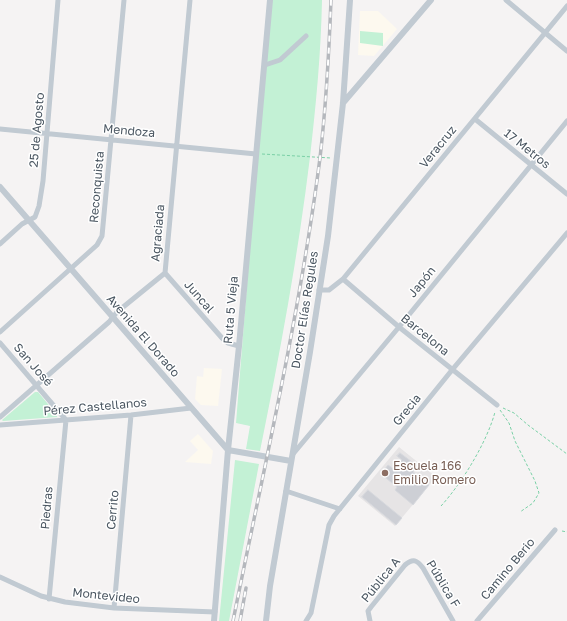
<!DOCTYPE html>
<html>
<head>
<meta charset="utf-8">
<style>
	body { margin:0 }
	canvas { display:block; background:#f5f3f3 }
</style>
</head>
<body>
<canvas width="567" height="621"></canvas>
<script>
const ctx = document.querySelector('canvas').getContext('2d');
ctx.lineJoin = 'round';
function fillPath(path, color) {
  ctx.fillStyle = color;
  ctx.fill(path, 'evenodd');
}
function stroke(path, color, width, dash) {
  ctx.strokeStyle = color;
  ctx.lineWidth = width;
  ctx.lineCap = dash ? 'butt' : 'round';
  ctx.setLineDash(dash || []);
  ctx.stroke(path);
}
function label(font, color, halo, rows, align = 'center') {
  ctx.font = font + ' "Golos Text",sans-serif';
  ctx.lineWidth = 3;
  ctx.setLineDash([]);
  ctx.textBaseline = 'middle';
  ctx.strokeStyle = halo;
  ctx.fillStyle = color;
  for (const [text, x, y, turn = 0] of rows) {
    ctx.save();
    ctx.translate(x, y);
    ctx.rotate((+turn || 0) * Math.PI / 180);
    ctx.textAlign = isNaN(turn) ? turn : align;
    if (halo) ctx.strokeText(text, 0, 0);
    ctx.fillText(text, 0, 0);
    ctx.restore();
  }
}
const commercial = new Path2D(`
	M 360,11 L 378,11 L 397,29 L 374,56 L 358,55 Z
	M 204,368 L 222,369 L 218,406 L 201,405 L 195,399 L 197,376 L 203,377 Z
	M 198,434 L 213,451 L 211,464 L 185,462 L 198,450 L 190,441 Z`);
const education = new Path2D(`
	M 399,447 L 436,477 L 395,526 L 358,496 Z`);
const green = new Path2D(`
	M 272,0 L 322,0 C 321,53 316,105 310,157 C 298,256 280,353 260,451 L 246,449 L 250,426 L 236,423 L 253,210 Z
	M 360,31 L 383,33 L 383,46 L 360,43 Z
	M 35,392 L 38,392 L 57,415 L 57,417 L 3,421 L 2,420 Z
	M 235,460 L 259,464 L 229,621 L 219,621 Z`);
const building = new Path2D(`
	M 400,453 L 416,465 L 413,469 L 414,471 L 413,472 L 429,485 L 413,505 L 395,490 L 397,487 L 381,474 L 388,465 L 394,469 L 402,460 L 397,456 Z
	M 368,490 L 402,518 L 396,525 L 362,497 Z`);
const path = new Path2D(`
	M 262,154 L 331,158
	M 503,408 L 514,413 L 528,425 L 567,454
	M 500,410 L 509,423 L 515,441 L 535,481 L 539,493 L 533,503 L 520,512
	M 441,506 C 462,483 487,442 495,412
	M 562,531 L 567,532`);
const minor = new Path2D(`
	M 506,0 L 567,51
	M 265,65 L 280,60 L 306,36
	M 475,119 L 567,194
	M 0,129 L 256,154
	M 0,244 L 22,224 L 35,217 L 39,206 L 43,181 L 58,0
	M 165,273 L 222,338 L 228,343 L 239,346
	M 343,279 L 399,327 L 497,405
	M 319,290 L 329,290 L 343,279 L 567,6
	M 0,332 L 97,245 L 102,236 L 124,0
	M 0,343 L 66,420 L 49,599
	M 0,417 L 109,322 L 117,312 L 165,273 L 190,0
	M 0,425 L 131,415 L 191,408
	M 293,454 L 399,327 L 567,121
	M 286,491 L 340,509
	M 0,577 L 41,596 L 65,602 L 114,608 L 215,612
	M 114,608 L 131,415
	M 306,621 L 311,613 L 329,525 L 334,516 L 452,370 L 567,233
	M 370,621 L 368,611 L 371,607 L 405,565 C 413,558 417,560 423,568 L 453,621
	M 477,621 L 555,530`);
const tertiary = new Path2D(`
	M 343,103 L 431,0
	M 0,187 L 228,450 L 291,461
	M 214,621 L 228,450 L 239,346 L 270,0
	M 266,621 L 270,586 L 310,352 L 328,236 L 343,103 L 350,0`);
const rail = new Path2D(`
	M 233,621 C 264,467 300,313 320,158 C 326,106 329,53 331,0
	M 240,621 L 246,588`);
const markers = [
	[385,473,4,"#8d6e63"]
];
const streetNames = [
	["25 de Agosto",37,130,-85],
	["Mendoza",129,131,5],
	["Veracruz",438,147,-51],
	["17 Metros",527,149,39],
	["Reconquista",97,187,-85],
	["Agraciada",158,233,-85],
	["Japón",422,282,-51],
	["Juncal",199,297,49],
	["Ruta 5 Vieja",231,310,-85],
	["Doctor Elías Regules",305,310,-81],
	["Barcelona",425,335,39],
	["Avenida El Dorado",143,336,49],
	["San José",33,365,49],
	["Pérez Castellanos",95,407,-5],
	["Grecia",407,410,-51],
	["Piedras",47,508,-85],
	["Cerrito",113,510,-85],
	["Camino Berio",508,569,-50],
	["Pública A",381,580,-51],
	["Pública F",443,584,59],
	["Montevideo",106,596,6]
];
const educationNames = [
	["Escuela 166",393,466],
	["Emilio Romero",393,480]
];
fillPath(commercial, '#fdf9ef');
fillPath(education, '#e6e4e5');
fillPath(green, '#c3f1d5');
fillPath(building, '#cdcfd5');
stroke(building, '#d7d9de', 1);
stroke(path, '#7ad0a6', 1, [3, 2]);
stroke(minor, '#c1cad2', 5);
stroke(tertiary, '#c1cad2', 6);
stroke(rail, '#b5b8bd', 3.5);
stroke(rail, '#fff', 2, [6]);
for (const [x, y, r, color] of markers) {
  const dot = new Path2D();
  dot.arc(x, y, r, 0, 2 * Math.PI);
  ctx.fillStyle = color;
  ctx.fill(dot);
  stroke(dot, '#fff', 1.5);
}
label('12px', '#4a5661', '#fff', streetNames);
label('12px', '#785e54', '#fff', educationNames, 'left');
</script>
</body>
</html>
